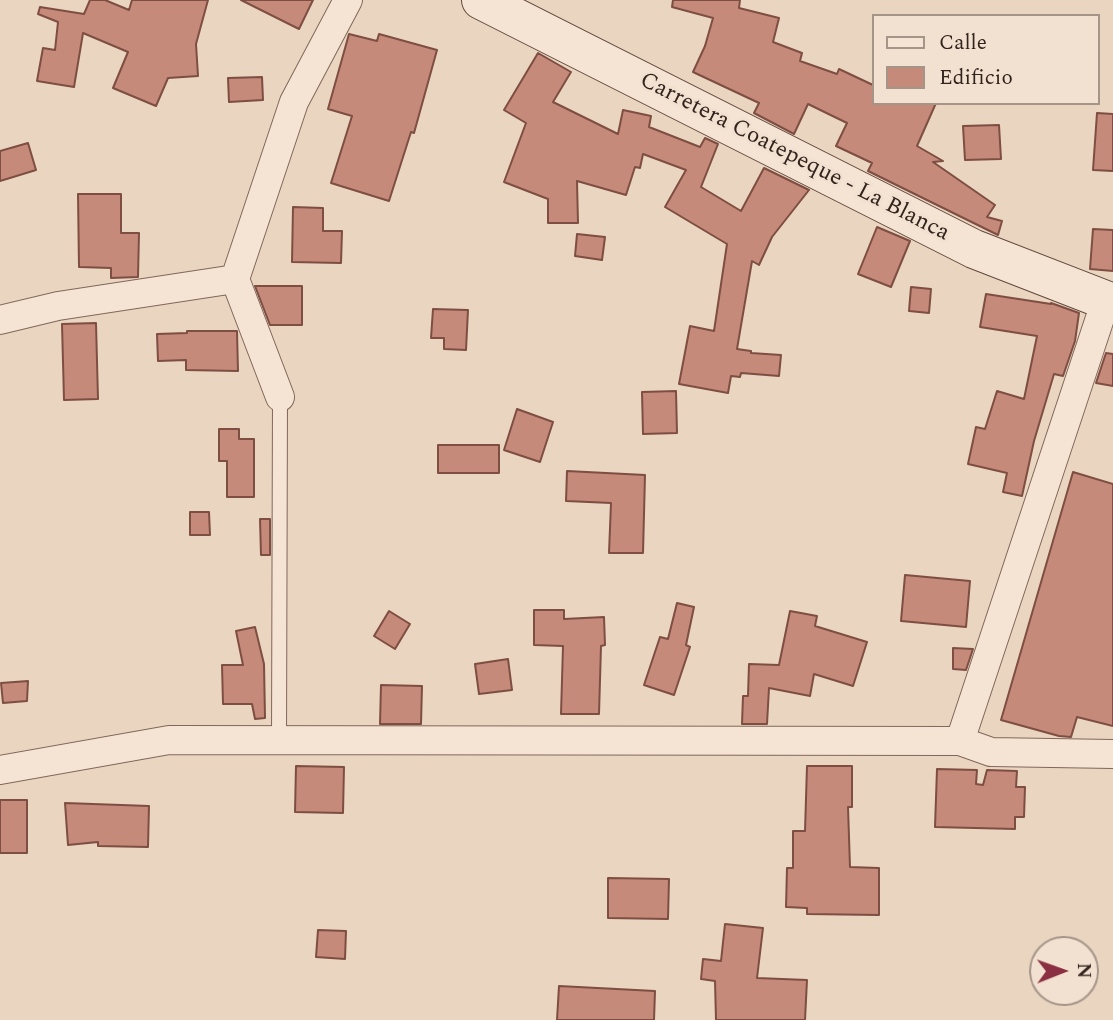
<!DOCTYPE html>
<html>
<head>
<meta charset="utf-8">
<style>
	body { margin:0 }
	#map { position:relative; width:1113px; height:1020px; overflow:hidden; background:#ead5c1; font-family:Spectral,serif }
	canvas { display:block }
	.legend { position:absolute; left:872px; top:14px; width:228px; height:91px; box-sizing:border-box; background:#f2e1d0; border:2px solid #a59588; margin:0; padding:9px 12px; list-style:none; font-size:21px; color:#32231d }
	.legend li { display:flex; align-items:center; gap:14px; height:35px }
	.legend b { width:35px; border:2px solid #a59588 }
	.north { position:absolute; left:1029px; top:936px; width:70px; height:70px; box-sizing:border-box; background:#f2e1d0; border:2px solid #a59588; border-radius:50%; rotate:89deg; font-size:19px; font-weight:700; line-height:28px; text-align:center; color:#32231d }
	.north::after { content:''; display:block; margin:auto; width:24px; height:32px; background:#8b2f42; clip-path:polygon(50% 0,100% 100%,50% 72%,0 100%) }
</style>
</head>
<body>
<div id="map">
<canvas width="1113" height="1020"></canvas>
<ul class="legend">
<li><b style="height:9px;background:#f5e4d3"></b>Calle</li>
<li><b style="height:19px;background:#c58a79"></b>Edificio</li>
</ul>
<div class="north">N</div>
</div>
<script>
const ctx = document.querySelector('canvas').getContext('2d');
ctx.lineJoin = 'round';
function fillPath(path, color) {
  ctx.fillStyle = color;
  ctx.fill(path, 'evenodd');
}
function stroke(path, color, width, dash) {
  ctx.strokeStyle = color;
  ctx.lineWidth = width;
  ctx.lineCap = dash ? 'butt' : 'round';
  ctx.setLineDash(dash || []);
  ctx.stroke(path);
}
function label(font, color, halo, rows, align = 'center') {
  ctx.font = font + ' Spectral,serif';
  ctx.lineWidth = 6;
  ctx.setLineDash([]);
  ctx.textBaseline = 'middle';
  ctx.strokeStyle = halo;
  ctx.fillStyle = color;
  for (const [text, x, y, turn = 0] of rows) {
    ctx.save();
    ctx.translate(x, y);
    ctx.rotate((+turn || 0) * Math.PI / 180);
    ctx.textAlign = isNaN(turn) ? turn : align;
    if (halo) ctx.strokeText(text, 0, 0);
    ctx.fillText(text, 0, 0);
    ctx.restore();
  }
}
const building = new Path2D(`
	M 90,0 L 105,0 L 129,10 L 132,0 L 208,0 L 196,44 L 198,76 L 168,78 L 156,106 L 113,88 L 128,52 L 83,33 L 74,87 L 37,81 L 43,48 L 55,50 L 58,22 L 38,14 L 40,7 L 84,14 Z
	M 241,0 L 313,0 L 299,29 Z
	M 673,0 L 740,0 L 739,8 L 779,18 L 773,42 L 802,53 L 800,61 L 837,74 L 839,69 L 873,85 L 873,103 L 936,103 L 917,146 L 943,161 L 933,162 L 995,205 L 987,217 L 1002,221 L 998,235 L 868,171 L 872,163 L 836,146 L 847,123 L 808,104 L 794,134 L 754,113 L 759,103 L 693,72 L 705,46 L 713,18 L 672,7 Z
	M 349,34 L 377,41 L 379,34 L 437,50 L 414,133 L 411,132 L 389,201 L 331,183 L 352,116 L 328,109 Z
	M 538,53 L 571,72 L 553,102 L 618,134 L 623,110 L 651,116 L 649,127 L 700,147 L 705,138 L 718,144 L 701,187 L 741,211 L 764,168 L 809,190 L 772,237 L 759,265 L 752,261 L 737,349 L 751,351 L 751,353 L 781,355 L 779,376 L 741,373 L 740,377 L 731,376 L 728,393 L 679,384 L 690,326 L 714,331 L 727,244 L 665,207 L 686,170 L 643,154 L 640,168 L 635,167 L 626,195 L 577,181 L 578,223 L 548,223 L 548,199 L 504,182 L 526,123 L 504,110 Z
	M 262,77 L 263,100 L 229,102 L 228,78 Z
	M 1097,113 L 1113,114 L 1113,171 L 1093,170 Z
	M 999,125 L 1001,159 L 965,160 L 963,126 Z
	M 28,143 L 36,170 L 0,181 L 0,151 Z
	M 78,194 L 121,194 L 121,233 L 139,233 L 138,277 L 111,278 L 111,268 L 79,267 Z
	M 293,207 L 323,208 L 323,231 L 342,231 L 341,263 L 292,262 Z
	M 877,227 L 910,241 L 891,287 L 858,274 Z
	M 1093,229 L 1113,230 L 1113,271 L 1090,269 Z
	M 577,234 L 605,237 L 602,260 L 575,256 Z
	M 255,286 L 302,286 L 302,325 L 270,325 Z
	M 911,287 L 931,289 L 929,313 L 909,311 Z
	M 986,294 L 1051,304 L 1051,303 L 1079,313 L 1075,341 L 1063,376 L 1054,374 L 1034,441 L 1022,496 L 1003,492 L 1007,473 L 968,464 L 976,427 L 985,429 L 997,391 L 1024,399 L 1037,336 L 980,327 Z
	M 433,309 L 468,310 L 466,350 L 444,349 L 444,338 L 431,338 Z
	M 96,323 L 98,399 L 64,400 L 62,324 Z
	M 187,331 L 237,331 L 238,371 L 186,370 L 186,360 L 158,361 L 157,334 L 187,333 Z
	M 1106,353 L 1113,354 L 1113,386 L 1096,383 Z
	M 676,391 L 677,433 L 643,434 L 642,392 Z
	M 517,409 L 553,422 L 540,462 L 504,450 Z
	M 219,429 L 239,429 L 239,439 L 254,439 L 254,497 L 227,497 L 227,461 L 219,461 Z
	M 438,445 L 499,445 L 499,473 L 438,473 Z
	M 567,471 L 645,475 L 643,553 L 609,553 L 611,503 L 566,501 Z
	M 1073,472 L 1113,484 L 1113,726 L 1077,717 L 1071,737 L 1059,736 L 1001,720 Z
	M 190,512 L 209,512 L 210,535 L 190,535 Z
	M 260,519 L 270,519 L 270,555 L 261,555 Z
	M 905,575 L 970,581 L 966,627 L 901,621 Z
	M 677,603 L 694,607 L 686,645 L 690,647 L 674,695 L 644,685 L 660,637 L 668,639 Z
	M 534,610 L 564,610 L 564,619 L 604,617 L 605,645 L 601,646 L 599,714 L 561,714 L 563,646 L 534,645 Z
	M 389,611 L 410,624 L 395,649 L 374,636 Z
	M 790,611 L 817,616 L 815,626 L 867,642 L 853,686 L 814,674 L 810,696 L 769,688 L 767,724 L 742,724 L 743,696 L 748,696 L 749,664 L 779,665 Z
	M 255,627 L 264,664 L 265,718 L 255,719 L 252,704 L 223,704 L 222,665 L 243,665 L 236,631 Z
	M 953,648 L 973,649 L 966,670 L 953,669 Z
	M 508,659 L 512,690 L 479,694 L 475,664 Z
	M 28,681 L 27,701 L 3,703 L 1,683 Z
	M 381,685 L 422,686 L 421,724 L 380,724 Z
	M 296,766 L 344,767 L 343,813 L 295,812 Z
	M 807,766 L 852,766 L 852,807 L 848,807 L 850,867 L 879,868 L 879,915 L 807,914 L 807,908 L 786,907 L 787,868 L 793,868 L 793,831 L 805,831 Z
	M 937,769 L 977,770 L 976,784 L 983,785 L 987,770 L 1017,771 L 1016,787 L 1025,787 L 1024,817 L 1015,817 L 1015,829 L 935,827 Z
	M 0,800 L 27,800 L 27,853 L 0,853 Z
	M 65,803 L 149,806 L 148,847 L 98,846 L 98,842 L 68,845 Z
	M 608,878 L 669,879 L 668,919 L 608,918 Z
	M 725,924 L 763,928 L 757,978 L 807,980 L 805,1020 L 716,1020 L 715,981 L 701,979 L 703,959 L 721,961 Z
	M 318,930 L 346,931 L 345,959 L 316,957 Z
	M 559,986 L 655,991 L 654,1020 L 557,1020 Z`);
const service = new Path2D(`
	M 279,740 L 280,397`);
const minor = new Path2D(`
	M 0,320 L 58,306 L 235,279
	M 280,397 L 235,279 L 294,102 L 348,0
	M 960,741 L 1106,300
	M 0,770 L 169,740 L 960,741 L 991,752 L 1113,754`);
const secondary = new Path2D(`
	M 481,0 L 974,249 L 1113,303`);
const streetNames = [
	["Carretera Coatepeque - La Blanca",794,158,27]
];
fillPath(building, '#c58a79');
stroke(building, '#7e4e42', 2);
stroke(service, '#81675a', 16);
stroke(minor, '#81675a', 30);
stroke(secondary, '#63493d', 40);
stroke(service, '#f5e4d3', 14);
stroke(minor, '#f5e4d3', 28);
stroke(secondary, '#f5e4d3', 38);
label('23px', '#32231d', '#f2e1d0', streetNames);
</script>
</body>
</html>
